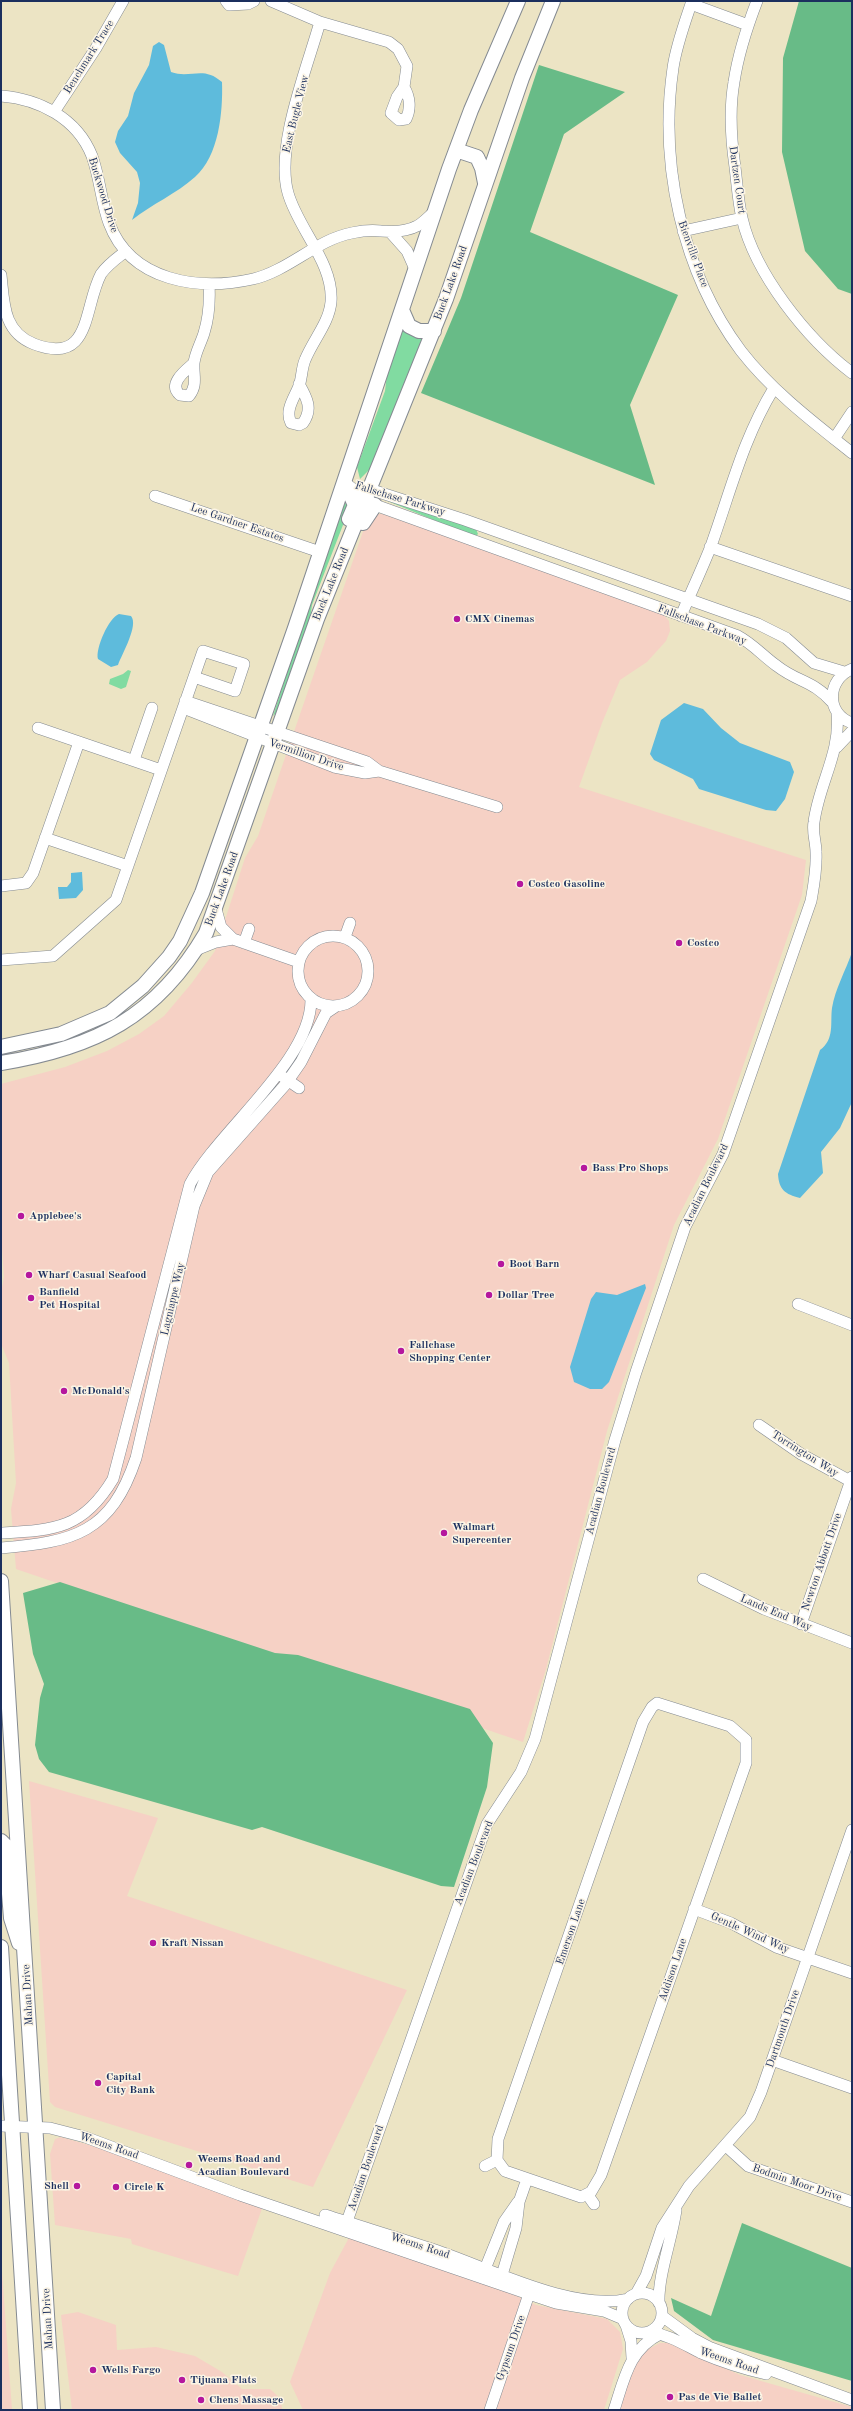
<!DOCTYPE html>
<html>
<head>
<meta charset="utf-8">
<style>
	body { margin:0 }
	#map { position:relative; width:853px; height:2411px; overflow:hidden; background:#ece4c4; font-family:"Old Standard TT",serif }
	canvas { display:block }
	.frame { position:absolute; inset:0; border:2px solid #1b2f5e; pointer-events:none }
</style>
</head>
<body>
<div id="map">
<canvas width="853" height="2411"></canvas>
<div class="frame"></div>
</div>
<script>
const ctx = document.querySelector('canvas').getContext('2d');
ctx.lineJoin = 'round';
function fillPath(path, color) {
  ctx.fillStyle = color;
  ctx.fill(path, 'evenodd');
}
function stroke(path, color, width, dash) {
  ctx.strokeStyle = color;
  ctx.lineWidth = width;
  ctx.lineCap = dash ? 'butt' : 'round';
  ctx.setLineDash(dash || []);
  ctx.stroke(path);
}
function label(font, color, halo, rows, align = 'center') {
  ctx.font = font + ' "Old Standard TT",serif';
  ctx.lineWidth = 3;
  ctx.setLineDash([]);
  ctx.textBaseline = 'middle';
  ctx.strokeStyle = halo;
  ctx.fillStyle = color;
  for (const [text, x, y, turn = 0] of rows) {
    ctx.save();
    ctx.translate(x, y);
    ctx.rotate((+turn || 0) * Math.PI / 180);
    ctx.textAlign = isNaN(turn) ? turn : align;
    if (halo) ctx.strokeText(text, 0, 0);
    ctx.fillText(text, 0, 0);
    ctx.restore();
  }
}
const built = new Path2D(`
	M 376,514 L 383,514 L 662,613 L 669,621 L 670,631 L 666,641 L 647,662 L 620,680 L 602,723 L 579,787 L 806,860 L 802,895 L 718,1139 L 674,1225 L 607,1431 L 546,1669 L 523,1742 L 16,1569 L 11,1509 L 16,1483 L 9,1363 L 2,1346 L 1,1328 L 1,1293 L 4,1277 L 1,1233 L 1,1084 L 65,1067 L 107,1051 L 139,1034 L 164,1016 L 191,984 L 215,951 L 245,858 L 258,836 L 367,520 Z
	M 29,1781 L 158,1818 L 127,1896 L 407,1990 L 313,2187 L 55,2107 L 50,2102 Z
	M 61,2137 L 131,2157 L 264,2203 L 238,2276 L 132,2244 L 131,2239 L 55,2225 L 50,2154 L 55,2139 Z
	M 351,2234 L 511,2293 L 536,2305 L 607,2319 L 620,2332 L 623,2349 L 604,2410 L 303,2410 L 290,2382 L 330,2273 Z
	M 1,2258 L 3,2285 L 12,2410 L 1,2410 Z
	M 78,2312 L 116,2325 L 117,2350 L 156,2347 L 195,2356 L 222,2372 L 242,2389 L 270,2389 L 281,2399 L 282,2410 L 72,2410 L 61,2315 Z
	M 660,2343 L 669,2343 L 740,2375 L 852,2407 L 852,2410 L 619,2410 L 637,2355 Z`);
const green = new Path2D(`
	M 399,327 L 425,336 L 371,468 L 360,479 L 357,467 L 385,391 L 388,366 Z
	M 385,500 L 476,529 L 478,534 L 475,537 Z
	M 347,502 L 348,512 L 312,605 L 309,627 L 278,711 L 273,716 L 340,509 Z
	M 128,670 L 131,671 L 126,687 L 121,689 L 109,684 L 110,679 L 123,674 Z`);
const forest = new Path2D(`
	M 799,1 L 852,1 L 852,294 L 838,289 L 805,251 L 782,152 L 783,58 Z
	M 539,65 L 625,92 L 564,134 L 530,232 L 678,295 L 630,405 L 655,485 L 421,393 L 461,298 Z
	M 60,1582 L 275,1653 L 298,1655 L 470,1709 L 493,1743 L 487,1787 L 454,1887 L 441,1886 L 262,1827 L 252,1830 L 49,1772 L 39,1759 L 35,1745 L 40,1698 L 44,1684 L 33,1654 L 23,1593 Z
	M 742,2223 L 852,2268 L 852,2381 L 713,2340 L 674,2311 L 671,2298 L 711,2316 Z`);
const water = new Path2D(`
	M 159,42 L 164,45 L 171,72 C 191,79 203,65 222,82 C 223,112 219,156 195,177 C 176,194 152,204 132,220 L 138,203 L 140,183 L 137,172 L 120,153 L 115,142 L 118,131 L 128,116 L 134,93 L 149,65 L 153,46 Z
	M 119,614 L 131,616 C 139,625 122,654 118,665 L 111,667 L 98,659 C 95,649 109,617 119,614 Z
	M 684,703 L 703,709 L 721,728 L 740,743 L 790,762 L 794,772 L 785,799 L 776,811 L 766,810 L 699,789 L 693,779 L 654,760 L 650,754 L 661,720 Z
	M 82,872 L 83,890 L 76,898 L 59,899 L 58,887 L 67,887 L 71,882 L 71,873 Z
	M 852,952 L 852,1102 L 840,1128 L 821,1152 L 823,1173 L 800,1198 C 785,1194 779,1190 778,1174 L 820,1050 C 835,1039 830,1023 832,1008 C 835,989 846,970 852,952 Z
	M 645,1284 L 646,1288 L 609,1382 L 602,1389 L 590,1389 L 574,1382 L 570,1367 L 591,1299 L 596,1292 L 617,1295 Z`);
const minor = new Path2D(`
	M 226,1 L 229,5 L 248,4 L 254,1
	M 271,1 L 320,22 L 389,42 L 398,49 L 407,66 L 404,87 L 397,97 L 391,113 L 399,120 L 406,119 C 411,109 410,97 404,87
	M 692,1 C 685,22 676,46 673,68 C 659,164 682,272 741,351 C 772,391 813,422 852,453
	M 757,1 C 747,27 738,55 734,82 C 729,110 731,139 735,167 C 737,183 738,201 742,218 C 755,274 807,339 852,373
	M 691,4 L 748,25
	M 1,96 C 39,99 77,118 92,156 C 100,178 101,202 109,223 C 131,282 199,291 253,279 C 279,273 302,254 326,242 C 342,234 363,229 381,231 C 393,232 406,232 417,226 C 423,223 428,217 433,213
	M 54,112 L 96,48 L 123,1
	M 683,231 L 742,218
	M 391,233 L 407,251 L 415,269
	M 1,275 C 4,303 3,332 34,344 C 92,366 83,308 101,274 C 107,265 117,258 126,251
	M 194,363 C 186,370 167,384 180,395 L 189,396 C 198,385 193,375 194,363 C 195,353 201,343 204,333 C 209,317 210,301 209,284
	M 299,384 C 307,398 313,409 303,423 L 299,425 L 291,423 C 284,409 296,396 300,383 C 302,375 302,367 305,360 C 313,340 329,323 331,302 C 334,263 298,229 288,193 C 275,147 307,68 320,22
	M 834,439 L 852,412
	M 345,483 L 375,505 L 738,636 C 753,644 763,656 777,666 C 799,683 813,680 833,703
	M 363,487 L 465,520 L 758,624 L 786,638 L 814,663 L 844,672
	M 155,496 L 320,552
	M 710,547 L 852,596
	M 681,616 C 691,592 702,569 711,546 C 731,490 743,439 774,388
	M 852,669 C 827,679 825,714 852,723
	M 185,701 L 367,762 L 379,771 L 497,807
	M 183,708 L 334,767 L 365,773 L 379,771
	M 38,728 L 161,770
	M 837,747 L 852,731
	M 134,760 L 152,708
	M 45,838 L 128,866
	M 1,886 L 26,883 L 33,873 L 79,742
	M 216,909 L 221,927 L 233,939 L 299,962
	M298 971a35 35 0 1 1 70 0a35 35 0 1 1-70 0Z
	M 345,937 L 350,923
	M 244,943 L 249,929
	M 196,950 L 216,942 L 233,939
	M 1,960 L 53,956 L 116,900 L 203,651 L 244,664 L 235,691 L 194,677
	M 283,1077 L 299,1088
	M 798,1304 L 852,1325
	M 759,1425 L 801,1454 L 852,1482
	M 1,1533 C 55,1530 83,1529 113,1479 L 190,1184 C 219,1130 312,1060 311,999
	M 1,1548 C 74,1542 111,1533 136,1458 L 194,1206 L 208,1172 L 285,1085 L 301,1062 L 326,1013 L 335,1007
	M 703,1579 L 764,1609 L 852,1643
	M 801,1624 L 852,1477
	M 657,1703 L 730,1726 L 746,1740 L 746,1763 L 601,2175 L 591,2192 L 581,2197 L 505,2171 L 497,2160 L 498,2139 L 643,1722 L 652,1707 Z
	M 694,1909 L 731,1923 L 776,1947 L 852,1973
	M 772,2060 L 852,2088
	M 1,2126 L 50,2128 L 85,2137 L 240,2195 L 529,2294 L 556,2303 L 604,2311 L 623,2319
	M 726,2146 L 748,2166 L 852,2202
	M 485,2166 L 497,2160
	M 587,2194 L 594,2204
	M 325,2215 C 362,2227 399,2238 435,2250 C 489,2268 572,2312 628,2299
	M 344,2230 L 487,1824 L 521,1772 L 535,1739 L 615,1440 L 636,1372 L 685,1227 L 723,1154 L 811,901 C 814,884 817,869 816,852 C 816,842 812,832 814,822 C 819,783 841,753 837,713
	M 485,2269 L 504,2222 L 518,2202
	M 502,2275 L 516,2228 L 519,2202 L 527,2179
	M622 2313a20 20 0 1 1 40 0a20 20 0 1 1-40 0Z
	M 636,2294 L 646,2276 L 662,2228 L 689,2186 L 750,2117 L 761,2092 L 852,1830
	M 659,2303 C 658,2275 672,2239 676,2210
	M 662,2316 L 692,2338 L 711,2348 L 852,2400
	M 626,2325 L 631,2341 L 632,2358
	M 649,2332 C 670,2335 683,2344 701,2353 C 722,2362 744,2369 766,2374
	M 490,2410 L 531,2288
	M 614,2410 C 624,2380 629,2349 660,2334`);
const major = new Path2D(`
	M 456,150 L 477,157 L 482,168 L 485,183
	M 402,310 L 409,326 L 419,331 L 434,331
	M 345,483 L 355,505 L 349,519
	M 363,523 L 375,505
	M 1,1047 L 61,1034 L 110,1013 L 143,986 L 169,957 L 180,941 L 202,893 L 295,628 L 449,169 L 471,110 L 518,1
	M 1,1063 C 95,1048 157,1017 206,933 L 317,619 L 446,299 L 522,78 L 553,1
	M 1,1581 L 53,2410
	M 1,1841 L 5,1845 L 11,1918 L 19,1943
	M 1,1947 L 30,2410`);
const markers = [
	[457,619,4,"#b5179e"],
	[520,884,4,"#b5179e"],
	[679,943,4,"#b5179e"],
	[584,1168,4,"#b5179e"],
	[21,1216,4,"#b5179e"],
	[501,1264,4,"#b5179e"],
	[29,1275,4,"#b5179e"],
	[489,1295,4,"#b5179e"],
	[31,1298,4,"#b5179e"],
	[401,1351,4,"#b5179e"],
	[64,1391,4,"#b5179e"],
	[444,1533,4,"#b5179e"],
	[153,1943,4,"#b5179e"],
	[98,2083,4,"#b5179e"],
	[189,2165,4,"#b5179e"],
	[77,2186,4,"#b5179e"],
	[116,2187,4,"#b5179e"],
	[93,2370,4,"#b5179e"],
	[182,2380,4,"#b5179e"],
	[670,2397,4,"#b5179e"],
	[201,2400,4,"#b5179e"]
];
const streetNames = [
	["Benchmark Trace",89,57,-58],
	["East Bugle View",296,114,-76],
	["Dartzen Court",737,180,82],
	["Buckwood Drive",103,195,73],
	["Bienville Place",693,254,70],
	["Buck Lake Road",451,283,-70],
	["Fallschase Parkway",400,499,17],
	["Lee Gardner Estates",237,523,19],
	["Buck Lake Road",331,584,-68],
	["Fallschase Parkway",702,625,21],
	["Vermillion Drive",306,755,19],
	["Buck Lake Road",222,889,-70],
	["Acadian Boulevard",706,1185,-64],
	["Lagniappe Way",173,1299,-77],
	["Torrington Way",805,1454,32],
	["Acadian Boulevard",601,1491,-75],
	["Newton Abbott Drive",822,1562,-71],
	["Lands End Way",776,1613,23],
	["Acadian Boulevard",474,1863,-69],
	["Emerson Lane",571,1932,-71],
	["Gentle Wind Way",750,1933,24],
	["Addison Lane",673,1970,-71],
	["Mahan Drive",28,1995,-93],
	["Dartmouth Drive",783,2029,-71],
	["Weems Road",109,2146,19],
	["Acadian Boulevard",366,2168,-71],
	["Bodmin Moor Drive",797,2183,19],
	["Weems Road",420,2246,18],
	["Mahan Drive",48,2319,-93],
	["Gypsum Drive",511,2348,-71],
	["Weems Road",729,2361,19]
];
const poiNames = [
	["CMX Cinemas",465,619],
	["Costco Gasoline",528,884],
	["Costco",687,943],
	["Bass Pro Shops",592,1168],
	["Applebee's",29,1216],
	["Boot Barn",509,1264],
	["Wharf Casual Seafood",37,1275],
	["Banfield",39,1292],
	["Pet Hospital",39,1305],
	["Dollar Tree",497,1295],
	["Fallchase",409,1345],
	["Shopping Center",409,1358],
	["McDonald's",72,1391],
	["Walmart",452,1527],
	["Supercenter",452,1540],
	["Kraft Nissan",161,1943],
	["Capital",106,2077],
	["City Bank",106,2090],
	["Weems Road and",197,2159],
	["Acadian Boulevard",197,2172],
	["Shell",69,2186,"right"],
	["Circle K",124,2187],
	["Wells Fargo",101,2370],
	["Tijuana Flats",190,2380],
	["Pas de Vie Ballet",678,2397],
	["Chens Massage",209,2400]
];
fillPath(built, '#f6d1c5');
fillPath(green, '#81dba1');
fillPath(forest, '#68bb87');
fillPath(water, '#5ebbdc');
stroke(minor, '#848a91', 12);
stroke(major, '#848a91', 16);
stroke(minor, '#fff', 11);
stroke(major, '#fff', 14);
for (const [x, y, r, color] of markers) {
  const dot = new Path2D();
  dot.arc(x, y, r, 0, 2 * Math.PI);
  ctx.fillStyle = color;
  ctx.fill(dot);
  stroke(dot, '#fcf5e5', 1.5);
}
label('11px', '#1b2f5e', '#fcf5e5', streetNames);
label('bold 11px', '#1b2f5e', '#fcf5e5', poiNames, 'left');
</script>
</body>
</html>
